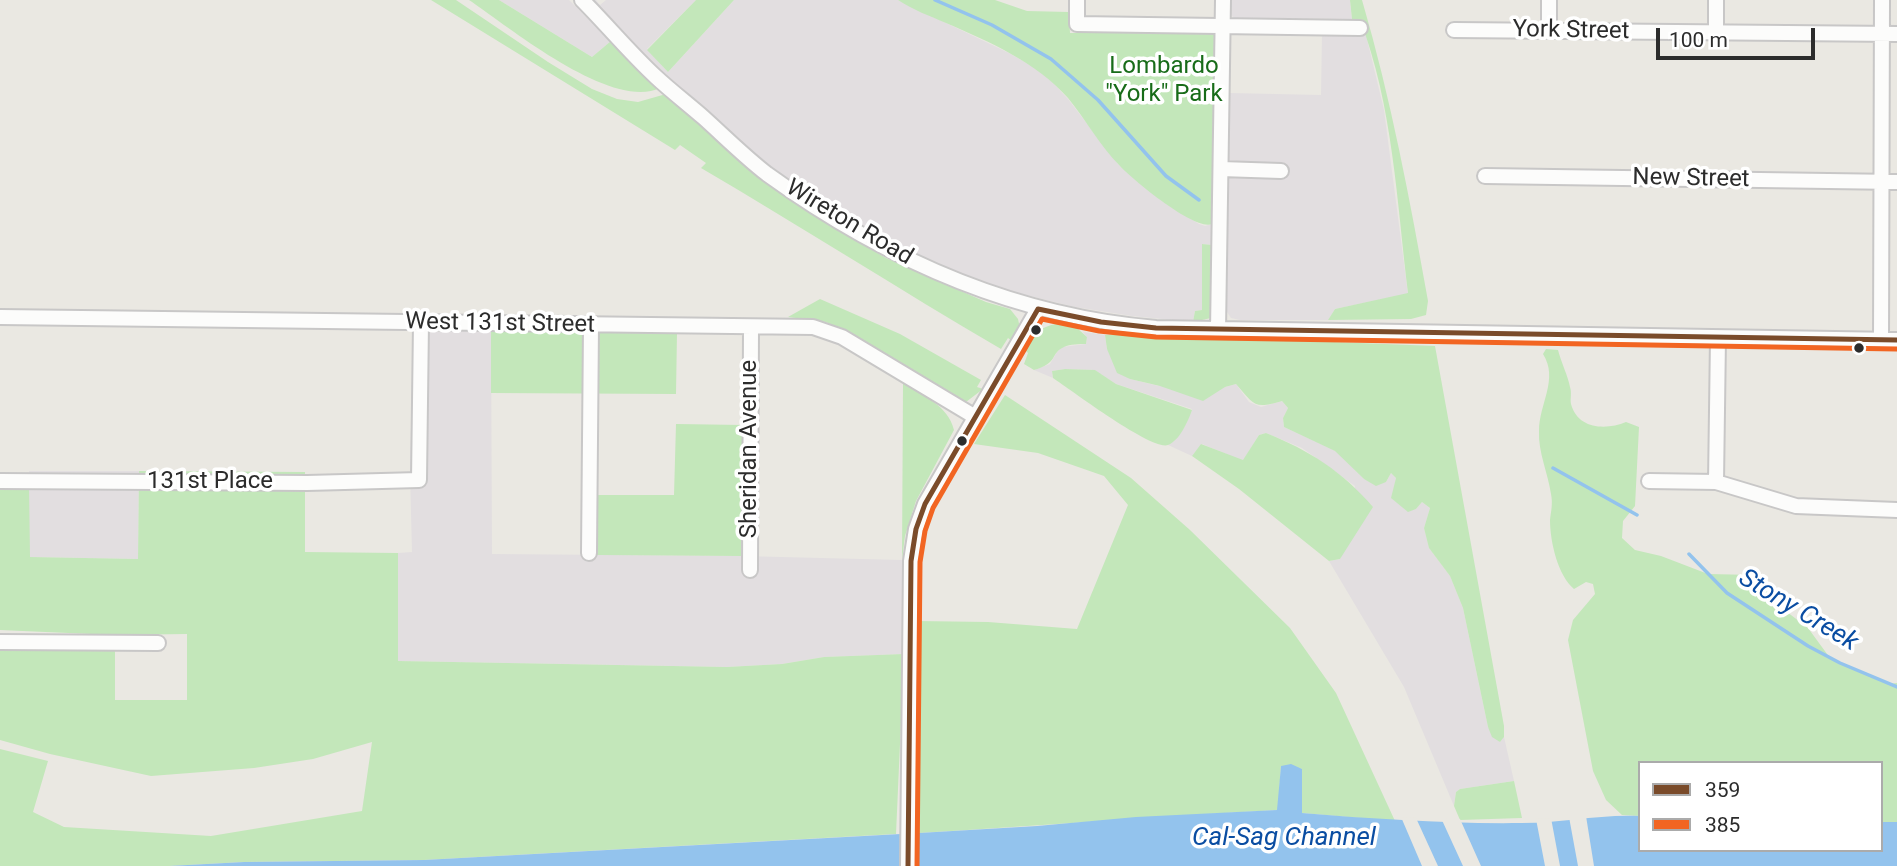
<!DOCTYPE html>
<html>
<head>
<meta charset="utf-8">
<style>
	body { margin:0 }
	#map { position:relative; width:1897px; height:866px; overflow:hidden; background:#eae8e2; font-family:Roboto,sans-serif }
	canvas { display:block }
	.legend { position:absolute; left:1638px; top:761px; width:245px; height:91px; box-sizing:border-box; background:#fff; border:2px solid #ababab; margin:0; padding:9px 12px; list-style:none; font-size:21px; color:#2c2c2c }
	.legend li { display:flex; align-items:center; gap:14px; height:35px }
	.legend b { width:35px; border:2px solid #ababab }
	.scale { position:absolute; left:1656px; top:28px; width:159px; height:32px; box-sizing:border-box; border:4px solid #2c2c2c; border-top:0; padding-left:9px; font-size:21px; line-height:24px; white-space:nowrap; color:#2c2c2c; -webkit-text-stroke:5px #fff; paint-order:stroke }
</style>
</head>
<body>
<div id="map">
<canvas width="1897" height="866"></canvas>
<ul class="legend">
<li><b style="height:9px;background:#7a4b2a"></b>359</li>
<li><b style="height:9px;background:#f26522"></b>385</li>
</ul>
<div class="scale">100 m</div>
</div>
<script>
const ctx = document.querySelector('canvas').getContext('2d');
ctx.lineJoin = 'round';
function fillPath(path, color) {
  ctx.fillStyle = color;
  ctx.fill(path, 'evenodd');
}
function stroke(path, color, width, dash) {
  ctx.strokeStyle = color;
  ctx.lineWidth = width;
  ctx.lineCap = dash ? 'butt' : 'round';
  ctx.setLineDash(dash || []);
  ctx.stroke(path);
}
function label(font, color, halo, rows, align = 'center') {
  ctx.font = font + ' Roboto,sans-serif';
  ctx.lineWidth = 7;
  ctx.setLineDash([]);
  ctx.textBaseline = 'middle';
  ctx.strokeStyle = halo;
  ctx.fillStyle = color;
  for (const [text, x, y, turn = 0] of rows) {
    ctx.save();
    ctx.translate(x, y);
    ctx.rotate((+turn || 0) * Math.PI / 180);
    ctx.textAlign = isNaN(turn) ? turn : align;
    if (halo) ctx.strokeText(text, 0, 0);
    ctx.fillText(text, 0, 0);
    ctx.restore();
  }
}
const industrial = new Path2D(`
	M 499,0 L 569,0 L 611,41 L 592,57 Z
	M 590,0 L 596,0 L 600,5 L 606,0 L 696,0 L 647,49 L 668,72 L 734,0 L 898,0 L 1009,53 L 1044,73 L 1068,99 L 1119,165 L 1165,202 L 1199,224 L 1205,226 L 1212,224 L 1212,245 L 1202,244 L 1202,310 L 1195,311 L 1193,322 L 1132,316 L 1075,307 L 1009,291 L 942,267 L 881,238 L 821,204 L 767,168 L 719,127 Z
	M 1229,0 L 1350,0 L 1352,19 L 1234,18 L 1230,14 Z
	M 1322,34 L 1366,35 L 1384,110 L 1408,294 L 1335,309 L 1328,320 L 1240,320 L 1231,318 L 1225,309 L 1229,93 L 1321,95 Z
	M 491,329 L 492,554 L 741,556 L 902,560 L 904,654 L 824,657 L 782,664 L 727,667 L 398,661 L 398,553 L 412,552 L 410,473 L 413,333 Z
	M 1083,332 L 1105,335 L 1107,349 L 1130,379 L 1159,386 L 1225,387 L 1236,384 L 1249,402 L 1261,407 L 1282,401 L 1288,408 L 1283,418 L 1284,427 L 1336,451 L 1364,479 L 1386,482 L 1391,473 L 1396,478 L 1392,498 L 1408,511 L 1416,509 L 1422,502 L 1430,508 L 1424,528 L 1429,548 L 1450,576 L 1463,608 L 1488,727 L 1500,742 L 1504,737 L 1514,781 L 1460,789 L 1456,792 L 1454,806 L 1404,687 L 1329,561 L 1340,559 L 1355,486 L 1302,448 L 1266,433 L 1259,435 L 1243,461 L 1202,444 L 1192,456 L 1168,445 L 1184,428 L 1192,409 L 1116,384 L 1094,370 L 1065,369 L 1052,371 L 1053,378 L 1034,370 L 1050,364 L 1057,352 L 1062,347 L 1086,344 L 1087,337 Z
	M 29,471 L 139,471 L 138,559 L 29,557 Z`);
const green = new Path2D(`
	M 431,0 L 456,0 L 548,62 L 592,89 L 617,99 L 638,102 L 666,94 L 732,154 L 778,191 L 823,221 L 886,258 L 986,302 L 1010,309 L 1018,319 L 1020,328 L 1013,342 L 1008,338 L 1001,349 C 900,290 802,227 701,168 L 706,163 L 680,145 L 675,150 Z
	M 469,0 L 499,0 L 592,57 L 611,41 L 660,88 C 611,111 509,27 469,0 Z
	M 696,0 L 734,0 L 668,72 L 647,50 Z
	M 898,0 L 995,0 L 1027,11 L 1069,12 L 1070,33 L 1214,33 L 1212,224 C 1195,231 1134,181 1120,166 C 1100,146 1086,120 1068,98 C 1036,62 990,42 946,23 C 930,16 913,10 898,0 Z
	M 1350,0 L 1362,0 C 1391,99 1410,200 1428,301 L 1426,315 L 1411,319 L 1328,320 L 1335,309 L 1408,293 C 1397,203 1393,105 1360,20 L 1352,19 Z
	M 1202,244 L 1212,245 L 1213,311 L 1211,318 L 1193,322 L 1195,311 L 1202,310 Z
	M 820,299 L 900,334 L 981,380 L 977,387 L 983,389 L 966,402 L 949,395 L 846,332 L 826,322 L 788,317 Z
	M 1057,324 L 1077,328 L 1087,337 L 1086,344 C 1079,344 1070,344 1064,347 C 1050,353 1059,363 1034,370 L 1024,364 L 1028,353 L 1025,350 C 1035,335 1038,327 1057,324 Z
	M 491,329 L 677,333 L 676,394 L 491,393 Z
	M 1132,334 L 1435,346 L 1504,726 L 1504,737 L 1500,742 L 1492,737 L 1488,727 L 1463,608 L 1450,576 L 1429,548 L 1424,528 L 1430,508 L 1422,502 L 1416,509 L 1408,512 L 1391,498 L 1396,478 L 1391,473 L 1386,482 L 1376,486 L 1364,479 L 1335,451 L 1284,427 L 1283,418 L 1288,408 L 1282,401 C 1253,410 1254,404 1236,384 L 1225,387 L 1203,401 L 1160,386 L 1130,379 L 1117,373 L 1107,349 L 1105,335 Z
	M 1546,349 L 1558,350 C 1561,362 1568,376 1570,387 C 1572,393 1570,399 1571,404 C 1578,430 1607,430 1626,422 L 1639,427 L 1635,506 L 1623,521 L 1622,538 L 1635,550 L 1661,556 L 1708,574 L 1755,575 L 1773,590 L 1787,612 L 1808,628 L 1830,658 L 1887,684 L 1897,683 L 1897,822 L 1881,822 L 1881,763 L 1640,763 L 1640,816 L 1622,815 L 1606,800 L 1593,771 L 1568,640 L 1573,620 L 1595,594 L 1593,584 L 1586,582 L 1574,589 C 1558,576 1550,542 1550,520 C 1551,511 1553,504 1551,494 C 1548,473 1538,452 1539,431 C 1539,404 1559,379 1543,354 Z
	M 1065,369 L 1095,370 L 1116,384 L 1192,410 C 1188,421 1180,440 1168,445 C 1152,451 1071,390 1053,378 L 1052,371 Z
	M 903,383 C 923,396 948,405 954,430 L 916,501 L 905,536 L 902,560 Z
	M 1005,395 L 1131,478 L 1190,530 L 1290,628 L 1336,693 L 1395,821 L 1302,813 L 1302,769 L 1281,766 L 1278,810 C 1158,816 1038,826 919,833 L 917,621 L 988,622 L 1077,629 L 1128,505 L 1104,476 L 1038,453 L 974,444 Z
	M 676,424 L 743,425 L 741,556 L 597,555 L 598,495 L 674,495 Z
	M 1266,433 C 1309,450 1343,472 1373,507 L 1340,559 L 1329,561 L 1239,489 L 1192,456 L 1201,444 L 1243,460 L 1259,435 Z
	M 139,471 L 305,472 L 305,552 L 398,553 L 398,661 L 727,667 L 782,664 L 824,657 L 904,654 L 896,834 L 424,860 L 244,862 L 169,866 L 0,866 L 0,749 L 48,761 L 33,812 L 64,827 L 211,836 L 362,811 L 372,742 L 313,759 L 254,768 L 151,776 L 50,754 L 0,740 L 0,646 L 115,651 L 115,700 L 187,700 L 187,634 L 114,635 L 0,630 L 0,484 L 29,484 L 30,557 L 138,559 Z
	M 1514,781 L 1522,818 L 1460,820 L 1454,806 L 1456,792 L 1460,789 Z`);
const water = new Path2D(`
	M 1291,764 L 1302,769 L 1302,813 C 1375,819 1449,824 1522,823 C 1561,823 1601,814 1640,816 L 1640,850 L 1881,850 L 1881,822 L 1897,822 L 1897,866 L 169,866 L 244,862 L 424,860 L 919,833 L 1037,826 L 1136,817 L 1277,810 L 1281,766 Z`);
const pier = new Path2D(`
	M 1586,816 L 1594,866 L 1578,866 L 1569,817 Z
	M 1401,817 L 1416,818 L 1438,866 L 1422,866 Z
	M 1441,818 L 1460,819 L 1481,866 L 1463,866 Z
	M 1551,818 L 1560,866 L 1545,866 L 1536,819 Z`);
const stream = new Path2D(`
	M 935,0 L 992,25 L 1051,59 L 1098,100 L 1166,176 L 1199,200
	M 1553,468 L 1637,515
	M 1689,554 L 1727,593 L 1808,646 L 1840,663 L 1897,687`);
const minor = new Path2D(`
	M 582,0 C 607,25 630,53 656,77 C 671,91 688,104 704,118 C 725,137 745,157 767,174 C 883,258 1012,316 1156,328 L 1897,340
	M 1077,0 L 1077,24 L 1360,28
	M 1454,30 L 1897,34
	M 1549,31 L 1549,0
	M 1716,32 L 1716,0
	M 1221,169 L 1281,171
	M 1485,176 L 1897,182
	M 0,317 L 813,327 L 842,337 L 977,418
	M 1218,330 L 1223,0
	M 1881,340 L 1882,0
	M 0,481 L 307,483 L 419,480 L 421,323
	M 1649,481 L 1716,482 L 1796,506 L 1897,510
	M 1716,482 L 1718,338
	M 589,553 L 591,326
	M 750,570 L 751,328
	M 0,642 L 158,643
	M 908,866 L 911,561 L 916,529 L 925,504 L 1038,309`);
const bus1 = new Path2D(`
	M 1038,309 L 1101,322 L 1156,328 L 1897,340
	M 908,866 L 911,561 L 916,529 L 925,504 L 1038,309`);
const bus2 = new Path2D(`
	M 917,866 L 920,562 L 925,531 L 933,508 L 1042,319 L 1099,331 L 1156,337 L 1897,349`);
const markers = [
	[1036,330,6,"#2c2c2c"],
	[1859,348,6,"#2c2c2c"],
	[962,441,6,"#2c2c2c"]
];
const streetNames = [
	["York Street",1571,31,1],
	["New Street",1691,179,1],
	["Wireton Road",849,223,31],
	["West 131st Street",500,324,1],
	["Sheridan Avenue",750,449,-90],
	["131st Place",210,482]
];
const parkNames = [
	["Lombardo",1164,67],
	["\"York\" Park",1164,95]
];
const waterNames = [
	["Stony Creek",1798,611,31],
	["Cal-Sag Channel",1284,838]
];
fillPath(industrial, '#e2dee0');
fillPath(green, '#c3e7ba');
fillPath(water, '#93c3ed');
fillPath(pier, '#eae8e2');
stroke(stream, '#93c3ed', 3.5);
stroke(minor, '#c8c7c7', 18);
stroke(minor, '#fcfcfb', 14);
stroke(bus1, '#7a4b2a', 5);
stroke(bus2, '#f26522', 5);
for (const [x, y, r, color] of markers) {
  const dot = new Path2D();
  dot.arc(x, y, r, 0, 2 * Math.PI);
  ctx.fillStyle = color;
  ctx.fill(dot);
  stroke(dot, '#fff', 2.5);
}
label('24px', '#2c2c2c', '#fff', streetNames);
label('24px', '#186c19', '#fff', parkNames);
label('italic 26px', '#0a4da2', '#fff', waterNames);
</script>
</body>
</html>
